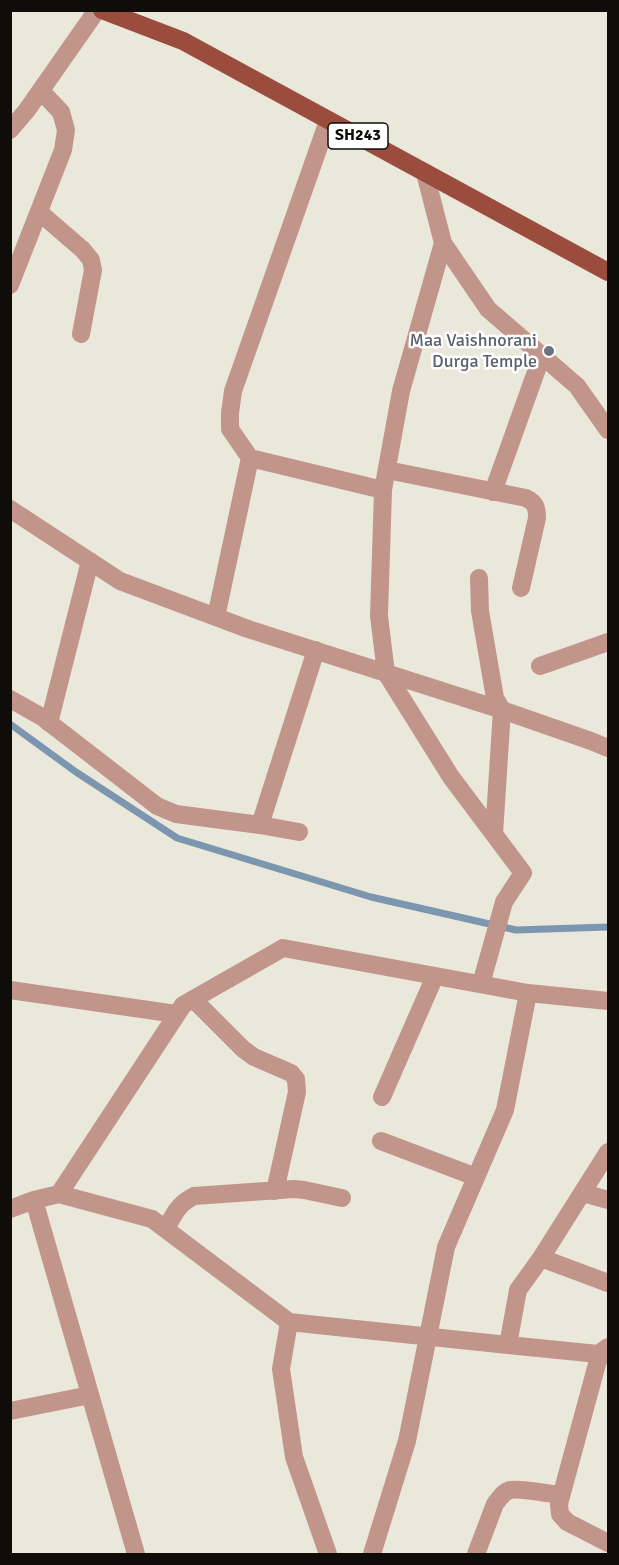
<!DOCTYPE html>
<html>
<head>
<meta charset="utf-8">
<style>
	body { margin:0 }
	#map { position:relative; width:619px; height:1565px; overflow:hidden; background:#eae8db; font-family:Signika,sans-serif }
	canvas { display:block }
	.frame { position:absolute; inset:0; border:12px solid #0e0d09; pointer-events:none }
</style>
</head>
<body>
<div id="map">
<canvas width="619" height="1565"></canvas>
<div class="frame"></div>
</div>
<script>
const ctx = document.querySelector('canvas').getContext('2d');
ctx.lineJoin = 'round';
function stroke(path, color, width, dash) {
  ctx.strokeStyle = color;
  ctx.lineWidth = width;
  ctx.lineCap = dash ? 'butt' : 'round';
  ctx.setLineDash(dash || []);
  ctx.stroke(path);
}
function label(font, color, halo, rows, align = 'center') {
  ctx.font = font + ' Signika,sans-serif';
  ctx.lineWidth = 5;
  ctx.setLineDash([]);
  ctx.textBaseline = 'middle';
  ctx.strokeStyle = halo;
  ctx.fillStyle = color;
  for (const [text, x, y, turn = 0] of rows) {
    ctx.save();
    ctx.translate(x, y);
    ctx.rotate((+turn || 0) * Math.PI / 180);
    ctx.textAlign = isNaN(turn) ? turn : align;
    if (halo) ctx.strokeText(text, 0, 0);
    ctx.fillText(text, 0, 0);
    ctx.restore();
  }
}
const stream = new Path2D(`
	M 10,724 L 76,772 L 177,838 L 371,897 L 516,930 L 608,927`);
const minor = new Path2D(`
	M 10,130 L 27,110 L 97,10
	M 425,173 L 443,243 L 401,391 L 383,490 L 379,616 L 386,673 L 451,777 L 523,873 L 504,902 L 481,984
	M 39,212 L 83,250 L 91,260 L 93,270 L 81,334
	M 443,243 L 488,309 L 577,386 L 608,430
	M 10,285 L 63,150 L 66,130 L 61,112 L 41,91
	M 250,458 L 230,429 L 230,413 L 233,391 L 328,121
	M 387,470 L 526,498 C 536,503 537,508 537,518 L 521,588
	M 493,492 L 542,355
	M 10,509 L 120,581 L 248,629 L 502,710 L 591,741 L 608,748
	M 479,578 L 480,611 L 495,698 L 502,710 L 494,834
	M 216,617 L 250,458 L 383,490
	M 540,666 L 608,642
	M 10,699 L 42,717 L 157,806 L 176,814 L 260,825 L 299,832
	M 49,723 L 90,561
	M 260,825 L 316,650
	M 10,990 L 176,1014
	M 193,999 L 243,1049 L 254,1057 L 291,1073 L 296,1079 L 297,1092 L 275,1191
	M 382,1097 L 435,976
	M 381,1141 L 476,1177
	M 608,1152 L 541,1258 L 518,1290 L 508,1345 L 608,1355
	M 583,1193 L 608,1200
	M 59,1194 L 183,1005 L 283,948 L 528,993 L 608,1001
	M 34,1200 L 136,1554
	M 10,1209 L 34,1200 L 59,1194 L 152,1219 L 289,1322 L 508,1345
	M 166,1229 C 174,1214 178,1204 194,1196 L 294,1189 L 304,1190 L 342,1198
	M 541,1258 L 608,1283
	M 289,1322 L 281,1369 L 294,1457 L 328,1554
	M 608,1347 L 600,1353 L 559,1504 L 560,1514 L 567,1522 L 608,1543
	M 10,1411 L 90,1395
	M 372,1554 L 407,1441 L 446,1247 L 505,1110 L 528,993
	M 476,1554 L 495,1504 C 499,1499 503,1492 510,1490 C 520,1488 549,1494 561,1495`);
const major = new Path2D(`
	M 102,10 L 183,41 L 608,272`);
const markers = [
	[549,351,6,"#6b7280"]
];
const shields = [
	[358,136,60]
];
const shieldNames = [
	["SH243",358,136]
];
const worshipNames = [
	["Maa Vaishnorani",537,341],
	["Durga Temple",537,362]
];
stroke(stream, '#7c96af', 7);
stroke(minor, '#c2958b', 18);
stroke(major, '#9b4d3d', 18);
for (const [x, y, r, color] of markers) {
  const dot = new Path2D();
  dot.arc(x, y, r, 0, 2 * Math.PI);
  ctx.fillStyle = color;
  ctx.fill(dot);
  stroke(dot, '#fff', 2);
}
for (const [x, y, w] of shields) {
  const box = new Path2D();
  box.roundRect(x - w / 2, y - 13, w, 26, 4.5);
  ctx.fillStyle = '#fff';
  ctx.fill(box);
  stroke(box, '#0e0d09', 1.5);
}
label('bold 16px', '#0e0d09', null, shieldNames);
label('18px', '#5b616d', '#fff', worshipNames, 'right');
</script>
</body>
</html>
